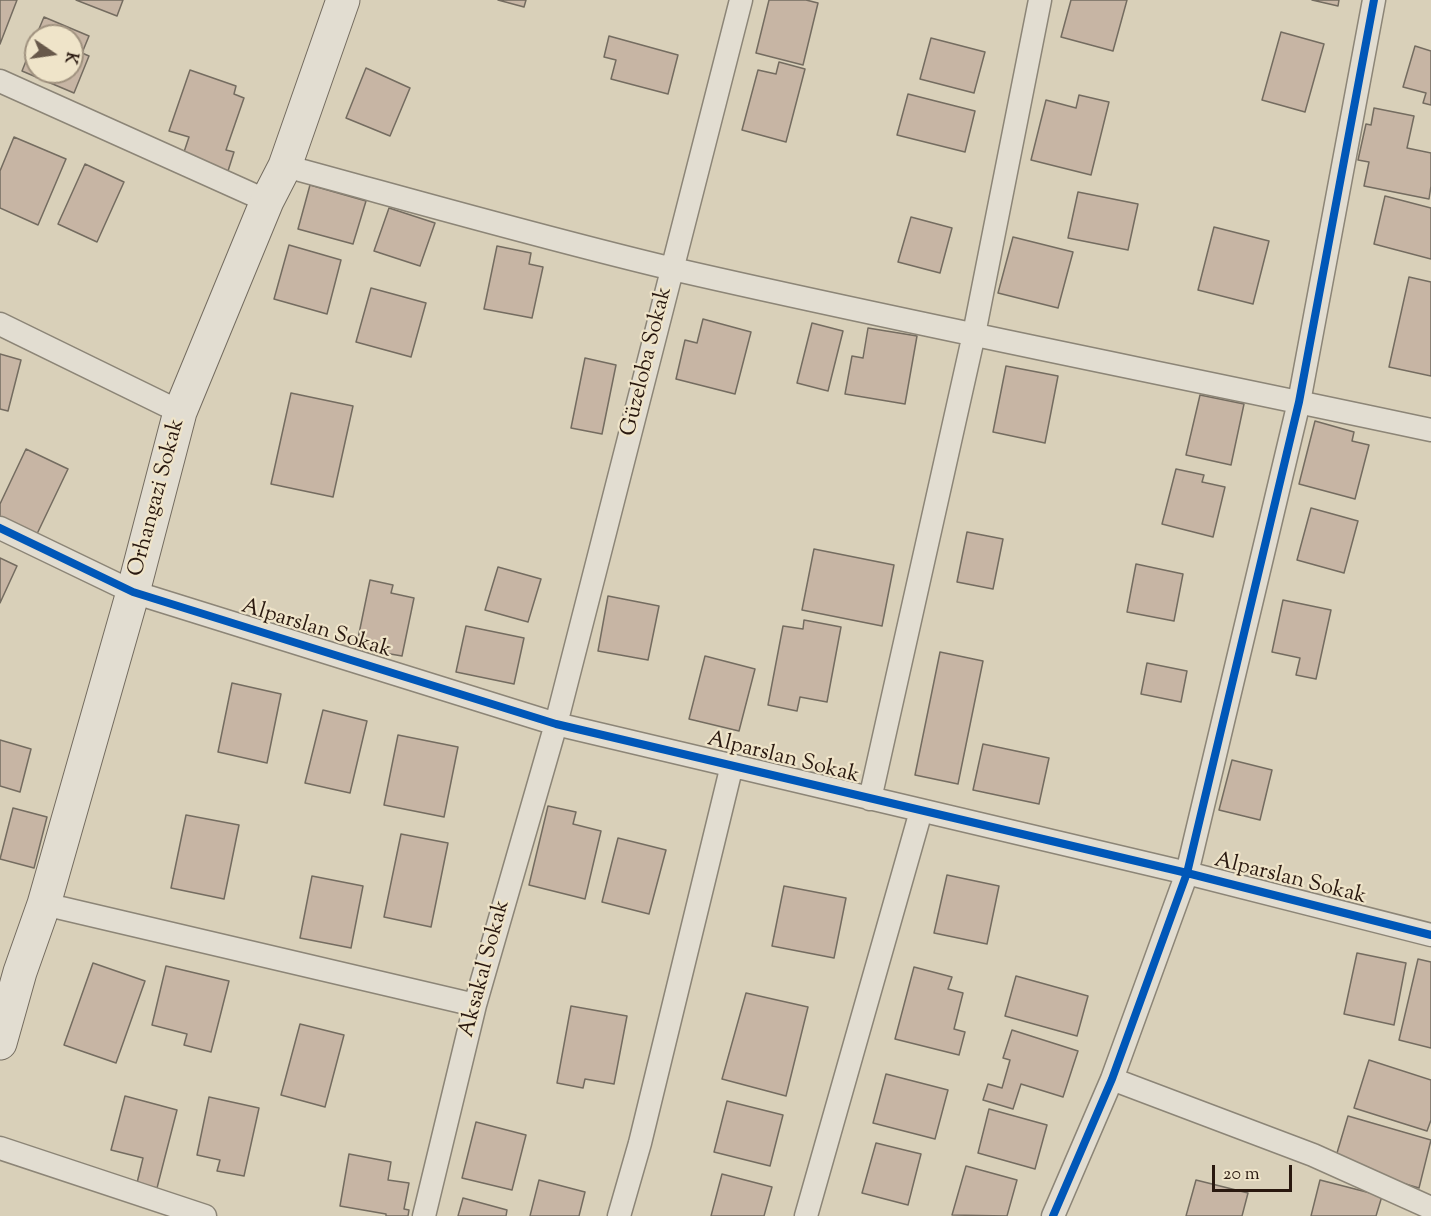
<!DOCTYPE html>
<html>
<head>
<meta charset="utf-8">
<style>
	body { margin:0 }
	#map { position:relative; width:1431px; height:1216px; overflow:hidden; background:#d9d0b9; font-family:"Sorts Mill Goudy",serif }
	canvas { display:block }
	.north { position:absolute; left:24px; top:24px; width:60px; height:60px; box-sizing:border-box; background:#efe4c9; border:2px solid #a0927f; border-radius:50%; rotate:103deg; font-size:16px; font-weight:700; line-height:24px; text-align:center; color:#29180f }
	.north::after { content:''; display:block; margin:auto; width:21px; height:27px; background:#67584a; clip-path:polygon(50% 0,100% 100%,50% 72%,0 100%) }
	.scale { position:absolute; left:1212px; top:1165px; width:80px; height:27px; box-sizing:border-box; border:3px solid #29180f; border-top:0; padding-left:8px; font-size:18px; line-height:21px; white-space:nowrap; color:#29180f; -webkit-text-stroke:4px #efe4c9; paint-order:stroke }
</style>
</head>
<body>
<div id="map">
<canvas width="1431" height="1216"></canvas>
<div class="north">K</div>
<div class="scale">20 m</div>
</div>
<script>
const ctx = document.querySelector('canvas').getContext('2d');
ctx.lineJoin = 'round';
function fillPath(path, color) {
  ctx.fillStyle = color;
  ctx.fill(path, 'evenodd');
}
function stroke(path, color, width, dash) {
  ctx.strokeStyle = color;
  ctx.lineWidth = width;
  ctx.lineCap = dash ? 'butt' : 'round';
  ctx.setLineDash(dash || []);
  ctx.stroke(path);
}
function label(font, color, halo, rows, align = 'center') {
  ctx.font = font + ' "Sorts Mill Goudy",serif';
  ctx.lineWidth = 4.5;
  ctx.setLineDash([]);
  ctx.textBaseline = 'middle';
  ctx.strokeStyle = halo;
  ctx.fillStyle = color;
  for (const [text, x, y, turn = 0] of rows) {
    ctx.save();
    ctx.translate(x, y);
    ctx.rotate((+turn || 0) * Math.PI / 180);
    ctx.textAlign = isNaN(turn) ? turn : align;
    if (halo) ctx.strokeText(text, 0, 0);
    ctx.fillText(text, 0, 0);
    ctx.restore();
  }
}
const building = new Path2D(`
	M 0,0 L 17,0 L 0,44 Z
	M 76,0 L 123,0 L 117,16 Z
	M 498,0 L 526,0 L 524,7 Z
	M 769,0 L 806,0 L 818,3 L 803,65 L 756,53 Z
	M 1071,0 L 1127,0 L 1113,51 L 1061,37 Z
	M 1312,0 L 1339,0 L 1338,6 Z
	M 44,17 L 89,36 L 82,53 L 89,56 L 74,93 L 22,71 L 36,36 L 36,72 L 72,72 L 72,36 L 36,36 Z
	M 1281,32 L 1324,44 L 1305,112 L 1262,100 Z
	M 609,36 L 678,55 L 668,94 L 611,79 L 616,60 L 604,57 Z
	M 931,38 L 985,52 L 974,93 L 920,79 Z
	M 1415,46 L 1431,51 L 1431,105 L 1423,103 L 1426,93 L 1403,87 Z
	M 779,62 L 805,69 L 786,142 L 742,130 L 758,70 L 776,74 Z
	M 366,68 L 410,88 L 390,136 L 346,118 Z
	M 190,70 L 236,86 L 234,94 L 244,98 L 226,150 L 234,152 L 228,171 L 183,155 L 189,137 L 169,131 Z
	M 908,94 L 975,111 L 965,152 L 897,135 Z
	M 1079,95 L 1109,102 L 1091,175 L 1031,160 L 1046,100 L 1076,108 Z
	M 1374,108 L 1414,116 L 1407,148 L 1431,153 L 1431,186 L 1429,199 L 1364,186 L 1369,162 L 1358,160 L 1366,124 L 1371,125 Z
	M 14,137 L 66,159 L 38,225 L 0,208 L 0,171 Z
	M 85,164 L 124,182 L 97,242 L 58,224 Z
	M 310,185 L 366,201 L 353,244 L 298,229 Z
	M 1078,192 L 1138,204 L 1128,250 L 1068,238 Z
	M 1385,196 L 1431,208 L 1431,259 L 1374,244 Z
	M 389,208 L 435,223 L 420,266 L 374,251 Z
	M 911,217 L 952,228 L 940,273 L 898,262 Z
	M 1214,227 L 1269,241 L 1253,304 L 1198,290 Z
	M 1013,237 L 1073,252 L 1058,308 L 998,293 Z
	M 289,245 L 341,260 L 327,314 L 274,299 Z
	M 497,246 L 531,253 L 529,264 L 543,267 L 532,318 L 484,309 Z
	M 1409,277 L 1431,282 L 1431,376 L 1389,367 Z
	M 371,288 L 426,303 L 411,357 L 356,342 Z
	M 703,319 L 751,332 L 735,394 L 676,379 L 685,340 L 697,343 Z
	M 812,323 L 843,331 L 828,391 L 797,383 Z
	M 868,328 L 917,336 L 905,404 L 845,394 L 852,356 L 863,358 Z
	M 0,354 L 21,360 L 8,411 L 0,409 Z
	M 585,358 L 616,365 L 602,434 L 571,428 Z
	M 1006,366 L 1058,376 L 1045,443 L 993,432 Z
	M 291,393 L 353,406 L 333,497 L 271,484 Z
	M 1200,395 L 1244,404 L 1231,465 L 1186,455 Z
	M 1315,421 L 1354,432 L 1352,441 L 1369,445 L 1355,499 L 1299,484 Z
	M 26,449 L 68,469 L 36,536 L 0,519 L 0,504 Z
	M 1176,469 L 1204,475 L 1202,482 L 1225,487 L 1213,537 L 1162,524 Z
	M 1311,508 L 1358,521 L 1344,573 L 1297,560 Z
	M 967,532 L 1003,539 L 993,589 L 957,582 Z
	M 814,549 L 894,565 L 882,626 L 802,610 Z
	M 0,558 L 17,566 L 0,603 Z
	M 1136,564 L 1183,574 L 1174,621 L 1127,612 Z
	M 498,567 L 541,579 L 528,622 L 485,610 Z
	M 370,580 L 393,585 L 391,593 L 414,598 L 402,656 L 373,651 L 370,662 L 354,658 Z
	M 608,596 L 659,606 L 648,660 L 598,651 Z
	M 1283,600 L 1331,610 L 1316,679 L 1296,675 L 1300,658 L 1272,652 Z
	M 804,620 L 841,627 L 827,702 L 800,697 L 797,711 L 768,705 L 783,626 L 803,629 Z
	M 466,626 L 524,638 L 514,684 L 456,672 Z
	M 940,652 L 983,661 L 958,784 L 915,775 Z
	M 705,656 L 755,669 L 739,731 L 689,719 Z
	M 1147,663 L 1187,671 L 1181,702 L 1141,694 Z
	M 232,683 L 281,694 L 267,763 L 218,752 Z
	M 323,710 L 367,721 L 350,793 L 305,783 Z
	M 398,735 L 458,747 L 444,817 L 384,805 Z
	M 0,740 L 31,749 L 20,792 L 0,786 Z
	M 983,744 L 1049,758 L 1039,804 L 973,790 Z
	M 1232,760 L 1272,770 L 1260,820 L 1219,810 Z
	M 548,806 L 576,812 L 573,824 L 601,831 L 585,899 L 529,885 Z
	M 13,808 L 47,817 L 34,868 L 0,859 Z
	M 186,815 L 239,825 L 224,899 L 171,888 Z
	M 401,834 L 448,843 L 431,927 L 384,917 Z
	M 618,838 L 666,850 L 649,914 L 602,902 Z
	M 947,875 L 999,886 L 987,944 L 934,933 Z
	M 312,876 L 363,886 L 351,948 L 300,938 Z
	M 784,886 L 846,898 L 834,958 L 772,946 Z
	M 1357,953 L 1406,963 L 1394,1025 L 1344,1014 Z
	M 1418,959 L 1431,962 L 1431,1048 L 1399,1040 Z
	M 93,963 L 145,981 L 116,1063 L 64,1045 Z
	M 166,966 L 229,981 L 211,1052 L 184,1045 L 187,1034 L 152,1025 Z
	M 914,967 L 952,977 L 948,989 L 963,993 L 954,1029 L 965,1032 L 959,1055 L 895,1039 Z
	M 1016,976 L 1088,996 L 1077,1036 L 1005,1016 Z
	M 746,993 L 808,1007 L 786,1096 L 722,1079 Z
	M 571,1006 L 627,1016 L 614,1084 L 585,1079 L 583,1088 L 557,1083 Z
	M 300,1024 L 344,1035 L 325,1107 L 281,1095 Z
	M 1012,1030 L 1078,1051 L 1063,1097 L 1021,1084 L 1013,1109 L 983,1100 L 988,1084 L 1002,1088 L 1010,1060 L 1003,1058 Z
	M 1369,1060 L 1431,1080 L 1431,1120 L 1427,1131 L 1354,1108 Z
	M 886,1074 L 948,1090 L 935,1139 L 873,1123 Z
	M 125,1096 L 177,1110 L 157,1188 L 137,1183 L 143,1158 L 111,1150 Z
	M 209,1097 L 259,1108 L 244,1176 L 217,1171 L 220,1160 L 197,1155 Z
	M 727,1101 L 783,1115 L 770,1166 L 714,1152 Z
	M 989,1109 L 1047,1125 L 1035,1169 L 978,1153 Z
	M 1348,1116 L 1431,1140 L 1419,1188 L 1334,1163 Z
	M 476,1122 L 526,1135 L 512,1190 L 462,1178 Z
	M 876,1143 L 921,1154 L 908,1205 L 862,1193 Z
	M 349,1154 L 391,1162 L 388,1180 L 409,1183 L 404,1209 L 409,1210 L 408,1216 L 386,1216 L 386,1214 L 340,1206 Z
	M 966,1166 L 1017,1180 L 1007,1216 L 952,1215 Z
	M 722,1174 L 772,1187 L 764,1216 L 711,1216 Z
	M 539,1180 L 585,1192 L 579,1216 L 530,1216 Z
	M 1196,1180 L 1248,1193 L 1242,1216 L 1186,1216 Z
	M 1320,1180 L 1382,1196 L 1376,1216 L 1311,1216 Z
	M 463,1198 L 507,1210 L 506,1216 L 458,1216 Z`);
const street = new Path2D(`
	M 0,81 L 267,201
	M 285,166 C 414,201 543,238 673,269 C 925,327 1179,376 1431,430
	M 0,324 L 180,412
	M 0,528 L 133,592 L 556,724 L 1187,873 L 1431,935
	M 870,799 L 974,334 L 1040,0
	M 44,904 L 475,1005
	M 1112,1079 L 1313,1155 L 1431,1208
	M 0,1148 L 205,1216
	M 424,1216 L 475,1005 L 556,724 L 741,0
	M 619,1216 L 640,1143 L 732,765
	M 806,1216 L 921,811
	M 1053,1216 L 1112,1079 L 1187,873 L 1299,402 L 1374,0`);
const secondary = new Path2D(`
	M 0,1043 L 20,972 L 44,904 L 133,592 L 180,412 L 267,201 L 285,166 L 343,0`);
const cycleway = new Path2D(`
	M 0,528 L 133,592 L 556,724 L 1187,873 L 1431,935
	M 1053,1216 L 1112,1079 L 1187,873 L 1299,402 L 1374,0`);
const streetNames = [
	["Güzeloba Sokak",648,362,-76],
	["Orhangazi Sokak",158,498,-75],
	["Alparslan Sokak",316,630,17],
	["Alparslan Sokak",783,759,14],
	["Alparslan Sokak",1290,880,14],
	["Aksakal Sokak",486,969,-75]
];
fillPath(building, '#c7b5a4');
stroke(building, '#746c60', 1.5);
stroke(street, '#8c8577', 25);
stroke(secondary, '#746c60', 35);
stroke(street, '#e2ddd1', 22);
stroke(secondary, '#e2ddd1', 33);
stroke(cycleway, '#0057b8', 8);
label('22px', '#29180f', '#efe4c9', streetNames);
</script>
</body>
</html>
